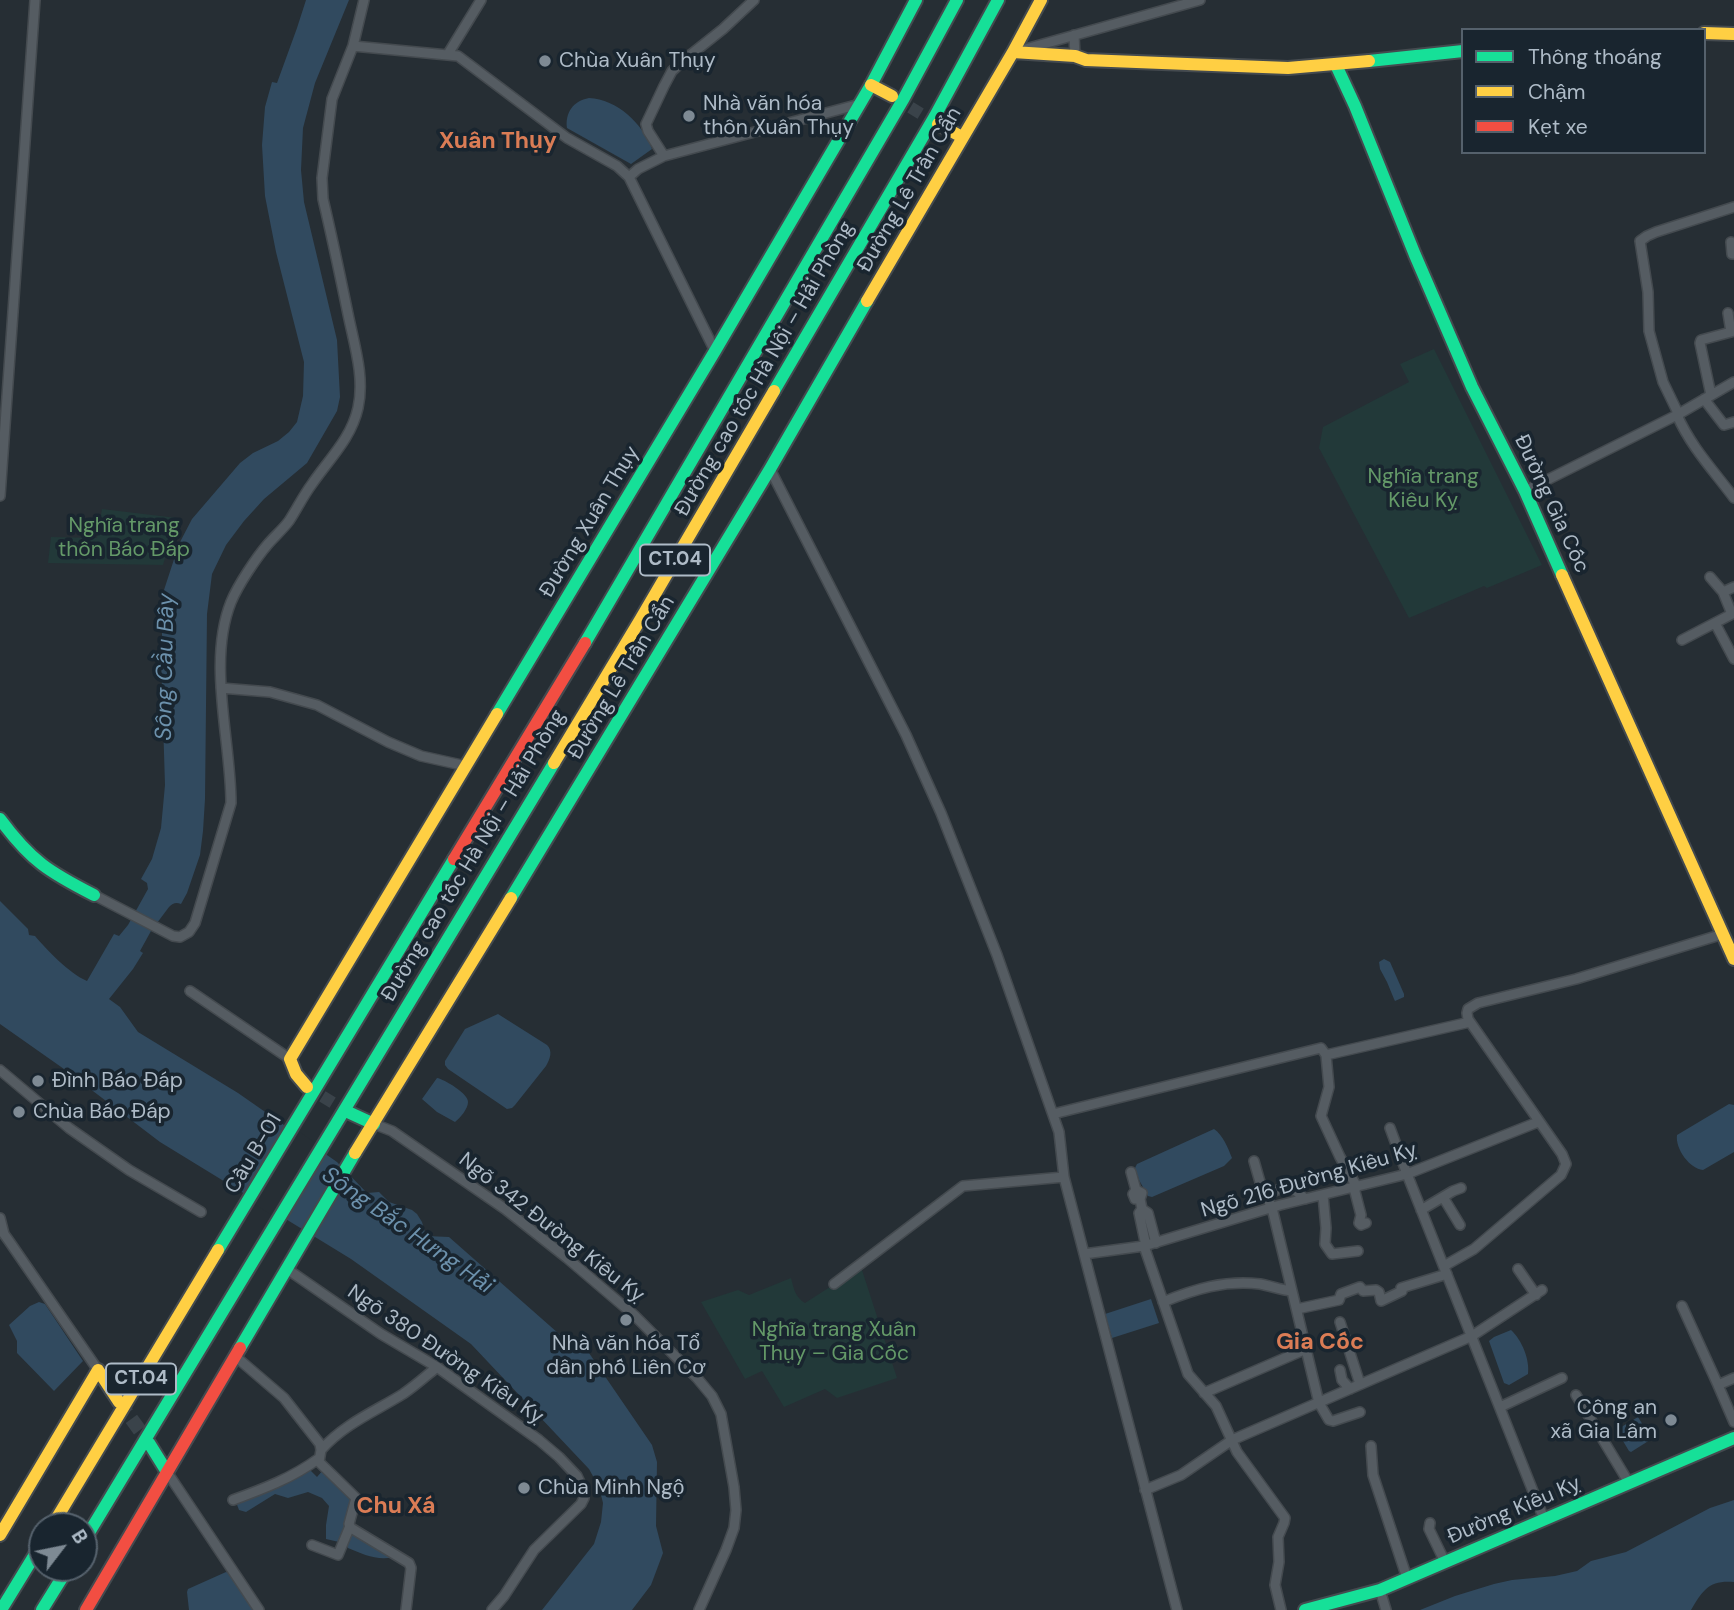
<!DOCTYPE html>
<html>
<head>
<meta charset="utf-8">
<style>
	body { margin:0 }
	#map { position:relative; width:1734px; height:1610px; overflow:hidden; background:#262e34; font-family:"DM Sans",sans-serif }
	canvas { display:block }
	.legend { position:absolute; left:1461px; top:28px; width:245px; height:126px; box-sizing:border-box; background:#19252f; border:2px solid #55616c; margin:0; padding:9px 12px; list-style:none; font-size:21px; color:#aebbc7 }
	.legend li { display:flex; align-items:center; gap:14px; height:35px }
	.legend b { width:35px; border:2px solid #55616c }
	.north { position:absolute; left:28px; top:1512px; width:70px; height:70px; box-sizing:border-box; background:#19252f; border:2px solid #55616c; border-radius:50%; rotate:58deg; font-size:19px; font-weight:700; line-height:28px; text-align:center; color:#aebbc7 }
	.north::after { content:''; display:block; margin:auto; width:24px; height:32px; background:#7e8a94; clip-path:polygon(50% 0,100% 100%,50% 72%,0 100%) }
</style>
</head>
<body>
<div id="map">
<canvas width="1734" height="1610"></canvas>
<ul class="legend">
<li><b style="height:9px;background:#16e098"></b>Thông thoáng</li>
<li><b style="height:9px;background:#ffcf43"></b>Chậm</li>
<li><b style="height:9px;background:#f24e42"></b>Kẹt xe</li>
</ul>
<div class="north">B</div>
</div>
<script>
const ctx = document.querySelector('canvas').getContext('2d');
ctx.lineJoin = 'round';
function fillPath(path, color) {
  ctx.fillStyle = color;
  ctx.fill(path, 'evenodd');
}
function stroke(path, color, width, dash) {
  ctx.strokeStyle = color;
  ctx.lineWidth = width;
  ctx.lineCap = dash ? 'butt' : 'round';
  ctx.setLineDash(dash || []);
  ctx.stroke(path);
}
function label(font, color, halo, rows, align = 'center') {
  ctx.font = font + ' "DM Sans",sans-serif';
  ctx.lineWidth = 7;
  ctx.setLineDash([]);
  ctx.textBaseline = 'middle';
  ctx.strokeStyle = halo;
  ctx.fillStyle = color;
  for (const [text, x, y, turn = 0] of rows) {
    ctx.save();
    ctx.translate(x, y);
    ctx.rotate((+turn || 0) * Math.PI / 180);
    ctx.textAlign = isNaN(turn) ? turn : align;
    if (halo) ctx.strokeText(text, 0, 0);
    ctx.fillText(text, 0, 0);
    ctx.restore();
  }
}
const green = new Path2D(`
	M 1434,349 L 1542,565 L 1487,588 L 1484,586 L 1409,618 L 1319,448 L 1323,427 L 1409,382 L 1400,364 Z
	M 102,509 L 177,518 L 163,565 L 48,563 L 51,537 L 97,538 Z
	M 861,1267 L 897,1378 L 837,1398 L 825,1389 L 784,1407 L 762,1371 L 745,1379 L 701,1302 L 738,1290 L 749,1295 L 791,1278 C 794,1289 795,1297 805,1303 Z`);
const water = new Path2D(`
	M 306,0 L 349,0 L 315,83 L 303,128 L 301,170 L 304,202 L 337,340 L 340,397 L 337,411 L 307,463 L 264,499 L 244,521 L 226,545 L 212,574 L 207,614 L 205,799 L 203,831 L 200,855 L 187,893 L 181,904 C 176,902 173,903 169,907 L 151,931 L 140,951 L 143,953 L 133,969 L 109,999 L 120,1007 L 138,1032 L 238,1093 L 337,1162 L 367,1193 L 379,1192 L 389,1202 L 412,1210 L 417,1214 L 422,1222 L 426,1236 L 449,1237 L 558,1333 L 589,1353 L 652,1445 L 657,1462 L 656,1526 L 663,1553 L 651,1585 L 632,1610 L 542,1610 L 594,1544 L 601,1522 L 603,1503 L 599,1487 L 589,1469 L 471,1344 L 351,1259 L 160,1142 L 64,1069 L 0,1024 L 0,901 L 28,929 L 29,935 L 35,936 C 48,951 69,973 87,981 L 114,934 L 119,936 L 128,925 L 148,889 L 147,883 L 141,879 L 152,859 L 161,828 L 165,785 L 161,656 L 164,590 L 179,544 L 192,519 L 240,463 L 253,453 L 278,441 L 289,432 L 297,422 L 303,396 L 304,362 L 276,252 L 265,196 L 262,145 L 265,107 L 272,82 L 277,83 L 297,28 Z
	M 589,98 C 617,99 643,124 652,149 L 631,164 L 567,128 C 565,113 573,101 589,98 Z
	M 1384,959 L 1390,962 L 1404,994 L 1404,997 L 1395,1001 L 1394,999 L 1387,982 L 1380,969 L 1379,962 Z
	M 498,1014 L 547,1045 C 553,1051 550,1059 546,1066 L 515,1105 L 512,1108 L 507,1109 L 448,1069 L 445,1065 L 445,1061 L 465,1029 Z
	M 437,1078 C 444,1079 469,1094 468,1102 C 468,1109 460,1118 455,1122 L 437,1112 L 422,1099 Z
	M 1729,1104 L 1734,1105 L 1734,1152 L 1703,1170 C 1690,1169 1675,1149 1677,1135 Z
	M 1214,1129 C 1223,1135 1228,1148 1232,1158 L 1224,1166 L 1152,1197 L 1148,1196 L 1139,1180 L 1135,1168 L 1137,1164 Z
	M 1151,1299 L 1159,1323 L 1112,1338 L 1105,1314 Z
	M 39,1302 L 45,1304 L 83,1361 L 54,1391 L 17,1353 L 17,1341 L 9,1325 L 30,1306 Z
	M 1511,1330 C 1522,1340 1530,1360 1528,1374 L 1509,1385 L 1504,1383 L 1489,1341 L 1494,1337 Z
	M 1638,1417 L 1649,1435 L 1650,1440 L 1631,1452 L 1629,1451 L 1620,1436 L 1618,1429 Z
	M 309,1469 L 317,1477 L 323,1470 L 353,1497 L 353,1507 L 339,1542 L 326,1539 L 326,1525 L 329,1506 L 322,1498 L 308,1492 L 288,1498 L 275,1494 L 246,1512 L 239,1510 L 236,1502 L 297,1478 Z
	M 1734,1500 L 1734,1582 C 1709,1580 1703,1590 1691,1610 L 1420,1610 L 1455,1596 L 1494,1584 L 1512,1580 L 1555,1576 L 1577,1571 L 1591,1561 L 1626,1552 L 1710,1508 Z
	M 353,1531 L 393,1557 C 378,1561 362,1554 348,1548 L 347,1546 Z
	M 226,1572 L 230,1573 L 254,1610 L 189,1610 L 187,1592 L 188,1589 Z`);
const pier = new Path2D(`
	M 293,1127 L 321,1147 L 278,1219 L 248,1200 Z`);
const secondaryTunnel = new Path2D(`
	M 895,98 L 938,124
	M 307,1087 L 350,1113`);
const primaryTunnel = new Path2D(`
	M 119,1402 L 149,1443`);
const street = new Path2D(`
	M 1074,35 L 1075,56
	M 353,46 L 458,56 L 567,138 L 617,166 L 629,177 L 638,169 L 664,156 L 860,104
	M 1022,50 L 1200,0
	M 448,54 L 481,0
	M 664,156 L 648,131 L 646,124 L 664,86 L 672,71 L 684,60 L 723,29 L 754,0
	M 629,177 L 715,351
	M 1731,242 L 1732,254 L 1734,254
	M 1711,395 L 1700,343 L 1701,340 L 1731,332 L 1728,313
	M 1704,399 L 1724,425 L 1734,422
	M 1678,413 L 1663,382 L 1649,331 L 1648,292 L 1640,241 L 1647,236 L 1656,232 L 1734,207
	M 1677,415 C 1691,447 1714,471 1734,498
	M 770,469 L 906,735 L 941,813 L 997,955 L 1059,1132 L 1064,1177 L 1177,1610
	M 1525,491 L 1677,415 L 1734,382
	M 0,496 L 35,0
	M 1710,577 L 1723,592
	M 1715,623 L 1734,659
	M 1682,640 L 1732,614 L 1723,592 L 1734,587
	M 221,688 L 270,692 L 317,705 L 388,742 L 421,756 L 466,766
	M 94,895 L 173,936 L 180,937 L 189,932 L 195,923 L 231,803 C 231,741 207,662 231,602 C 238,585 256,558 268,544 C 275,536 283,529 289,521 C 297,509 303,496 312,484 C 329,459 351,439 358,408 C 365,377 354,344 348,314 C 340,275 332,237 323,199 L 322,178 L 332,99 L 353,46 L 364,0
	M 190,991 L 290,1059
	M 1326,1055 L 1470,1022
	M 0,1070 L 69,1128 L 129,1170 L 201,1212
	M 1053,1114 L 1321,1048 L 1326,1055 L 1329,1087 L 1321,1116 L 1340,1157 L 1357,1187
	M 374,1124 L 392,1131 L 505,1209 L 567,1258 L 634,1315 L 697,1378 L 712,1396 L 721,1414 L 734,1487 L 736,1510 L 734,1528 L 726,1550 L 699,1610
	M 1390,1128 L 1407,1174 L 1544,1519
	M 1254,1161 L 1260,1182 L 1272,1208 L 1319,1403 L 1329,1420 L 1333,1421 L 1360,1412
	M 1131,1172 L 1136,1190
	M 1354,1188 L 1361,1215 L 1359,1223 L 1361,1225 L 1366,1223
	M 1267,1195 C 1283,1186 1291,1184 1305,1199
	M 1323,1195 L 1326,1228 L 1325,1244 L 1332,1254 L 1358,1251
	M 1443,1197 L 1460,1225
	M 1140,1199 L 1135,1199 L 1133,1194 L 1136,1190 L 1142,1193 L 1140,1199 L 1142,1209 L 1139,1213 L 1146,1246
	M 1142,1209 L 1148,1213 L 1156,1243
	M 1421,1210 L 1453,1191 L 1461,1188
	M 0,1218 L 4,1234 L 9,1241 L 98,1370
	M 1144,1246 L 1188,1374 L 1216,1406 L 1237,1452 L 1285,1518 L 1284,1523 L 1278,1537 L 1279,1562 L 1275,1585 L 1281,1610
	M 1084,1254 L 1144,1246 L 1280,1205 L 1407,1174 L 1538,1122
	M 1444,1266 L 1474,1249 L 1561,1175 L 1566,1164 L 1562,1154 L 1468,1019 L 1467,1013 L 1468,1009 L 1478,1003 L 1576,979 L 1723,934
	M 287,1269 L 381,1334 L 437,1367 L 539,1440 L 559,1457 L 577,1476 L 584,1491 L 584,1498 L 581,1504 L 534,1550 L 504,1596 L 492,1610
	M 1518,1269 L 1536,1295
	M 834,1284 L 963,1186 L 1064,1177
	M 1163,1302 C 1195,1289 1224,1280 1260,1284 C 1271,1286 1281,1290 1292,1291
	M 1682,1306 L 1718,1385
	M 1297,1309 L 1339,1300 L 1341,1294 L 1360,1287 L 1363,1291 L 1376,1290 L 1379,1292 L 1381,1301 L 1402,1291 L 1401,1288 L 1447,1274
	M 1340,1322 L 1360,1384
	M 235,1356 L 284,1398 L 320,1444 L 321,1450 L 319,1462 L 356,1498 L 349,1524 L 351,1528 L 409,1563 L 411,1568 L 406,1610
	M 1340,1370 L 1342,1380 L 1350,1389
	M 1734,1378 L 1718,1385 L 1734,1422
	M 1204,1393 L 1306,1349
	M 1576,1395 L 1629,1483
	M 1500,1407 L 1562,1378
	M 1371,1446 L 1373,1475 L 1407,1578
	M 321,1450 C 344,1424 374,1412 403,1394 C 415,1386 426,1376 437,1367
	M 167,1472 L 259,1610
	M 1145,1490 L 1181,1475 L 1232,1440 L 1472,1336 L 1542,1290
	M 233,1500 C 263,1489 292,1478 318,1459
	M 1430,1523 L 1429,1529 L 1445,1562
	M 312,1545 L 338,1555 L 350,1526
	M 1380,1590 L 1386,1610`);
const fast = new Path2D(`
	M 1369,61 L 1463,51
	M 1336,65 L 1355,106 L 1415,255 L 1472,387 L 1525,491 L 1562,575
	M 774,391 L 935,116 L 998,0
	M 585,643 L 904,98 L 957,0
	M 497,714 L 715,351 L 871,85 L 916,0
	M 0,819 C 31,861 49,872 94,895
	M 511,898 L 770,469 L 867,301
	M 350,1113 L 374,1124
	M 218,1250 L 454,859
	M 240,1348 L 355,1153
	M 149,1443 L 167,1472
	M 84,1541 L 554,763
	M 1,1610 L 42,1543
	M 42,1610 L 68,1568
	M 1305,1610 L 1380,1590 L 1734,1438`);
const slow = new Path2D(`
	M 1704,33 L 1734,34
	M 1013,52 L 1075,56 L 1086,60 L 1288,68 L 1369,61
	M 871,85 L 892,96
	M 938,124 L 962,137
	M 867,301 L 1013,52 L 1041,0
	M 1562,575 L 1734,959
	M 554,763 L 640,620 L 774,391
	M 307,1087 L 296,1074 L 290,1059 L 497,714
	M 355,1153 L 511,898
	M 52,1526 L 218,1250
	M 0,1535 L 98,1370 L 119,1402`);
const jam = new Path2D(`
	M 454,859 L 585,643
	M 86,1610 L 240,1348`);
const markers = [
	[545,61,7,"#7e8a94"],
	[689,116,7,"#7e8a94"],
	[38,1081,7,"#7e8a94"],
	[19,1112,7,"#7e8a94"],
	[626,1320,7,"#7e8a94"],
	[1671,1420,7,"#7e8a94"],
	[524,1488,7,"#7e8a94"]
];
const shields = [
	[675,560,70],
	[141,1379,70]
];
const shieldNames = [
	["CT.04",675,560],
	["CT.04",141,1379]
];
const poiNames = [
	["Chùa Xuân Thụy",559,61],
	["Nhà văn hóa",703,104],
	["thôn Xuân Thụy",703,128],
	["Đình Báo Đáp",52,1081],
	["Chùa Báo Đáp",33,1112],
	["Nhà văn hóa Tổ",626,1344,"center"],
	["dân phố Liên Cơ",626,1368,"center"],
	["Công an",1657,1408,"right"],
	["xã Gia Lâm",1657,1432,"right"],
	["Chùa Minh Ngộ",538,1488]
];
const streetNames = [
	["Đường Lê Trần Cẩn",910,190,-60],
	["Đường cao tốc Hà Nội – Hải Phòng",765,369,-60],
	["Đường Gia Cốc",1551,504,65],
	["Đường Xuân Thụy",590,522,-59],
	["Đường Lê Trần Cẩn",622,678,-59],
	["Đường cao tốc Hà Nội – Hải Phòng",474,856,-59],
	["Cầu B-01",254,1154,-59],
	["Ngõ 216 Đường Kiêu Kỵ",1309,1181,-16],
	["Ngõ 342 Đường Kiêu Kỵ",551,1228,38],
	["Ngõ 380 Đường Kiêu Kỵ",445,1355,34],
	["Đường Kiêu Kỵ",1514,1511,-23]
];
const parkNames = [
	["Nghĩa trang",1423,477],
	["Kiêu Kỵ",1423,501],
	["Nghĩa trang",124,526],
	["thôn Báo Đáp",124,550],
	["Nghĩa trang Xuân",834,1330],
	["Thụy – Gia Cốc",834,1354]
];
const neighbourhoodNames = [
	["Xuân Thụy",498,142],
	["Gia Cốc",1320,1343],
	["Chu Xá",396,1507]
];
const waterNames = [
	["Sông Cầu Bây",166,667,-89],
	["Sông Bắc Hưng Hải",407,1231,35]
];
fillPath(green, '#223939');
fillPath(water, '#314a5f');
fillPath(pier, '#262e34');
stroke(secondaryTunnel, '#3a434a', 12, [12, 6]);
stroke(primaryTunnel, '#3a434a', 14, [14, 7]);
stroke(street, '#444a4f', 12);
stroke(fast, '#444a4f', 16);
stroke(slow, '#444a4f', 16);
stroke(jam, '#444a4f', 16);
stroke(street, '#555c62', 9);
stroke(fast, '#16e098', 12);
stroke(slow, '#ffcf43', 12);
stroke(jam, '#f24e42', 12);
for (const [x, y, r, color] of markers) {
  const dot = new Path2D();
  dot.arc(x, y, r, 0, 2 * Math.PI);
  ctx.fillStyle = color;
  ctx.fill(dot);
  stroke(dot, '#19252f', 2.5);
}
for (const [x, y, w] of shields) {
  const box = new Path2D();
  box.roundRect(x - w / 2, y - 15.5, w, 31, 5);
  ctx.fillStyle = '#19252f';
  ctx.fill(box);
  stroke(box, '#aebbc7', 2);
}
label('bold 19px', '#aebbc7', null, shieldNames);
label('21px', '#aebbc7', '#19252f', poiNames, 'left');
label('21px', '#aebbc7', '#19252f', streetNames);
label('21px', '#649968', '#19252f', parkNames);
label('bold 23px', '#da7c55', '#19252f', neighbourhoodNames);
label('italic 23px', '#6c91ac', '#19252f', waterNames);
</script>
</body>
</html>
